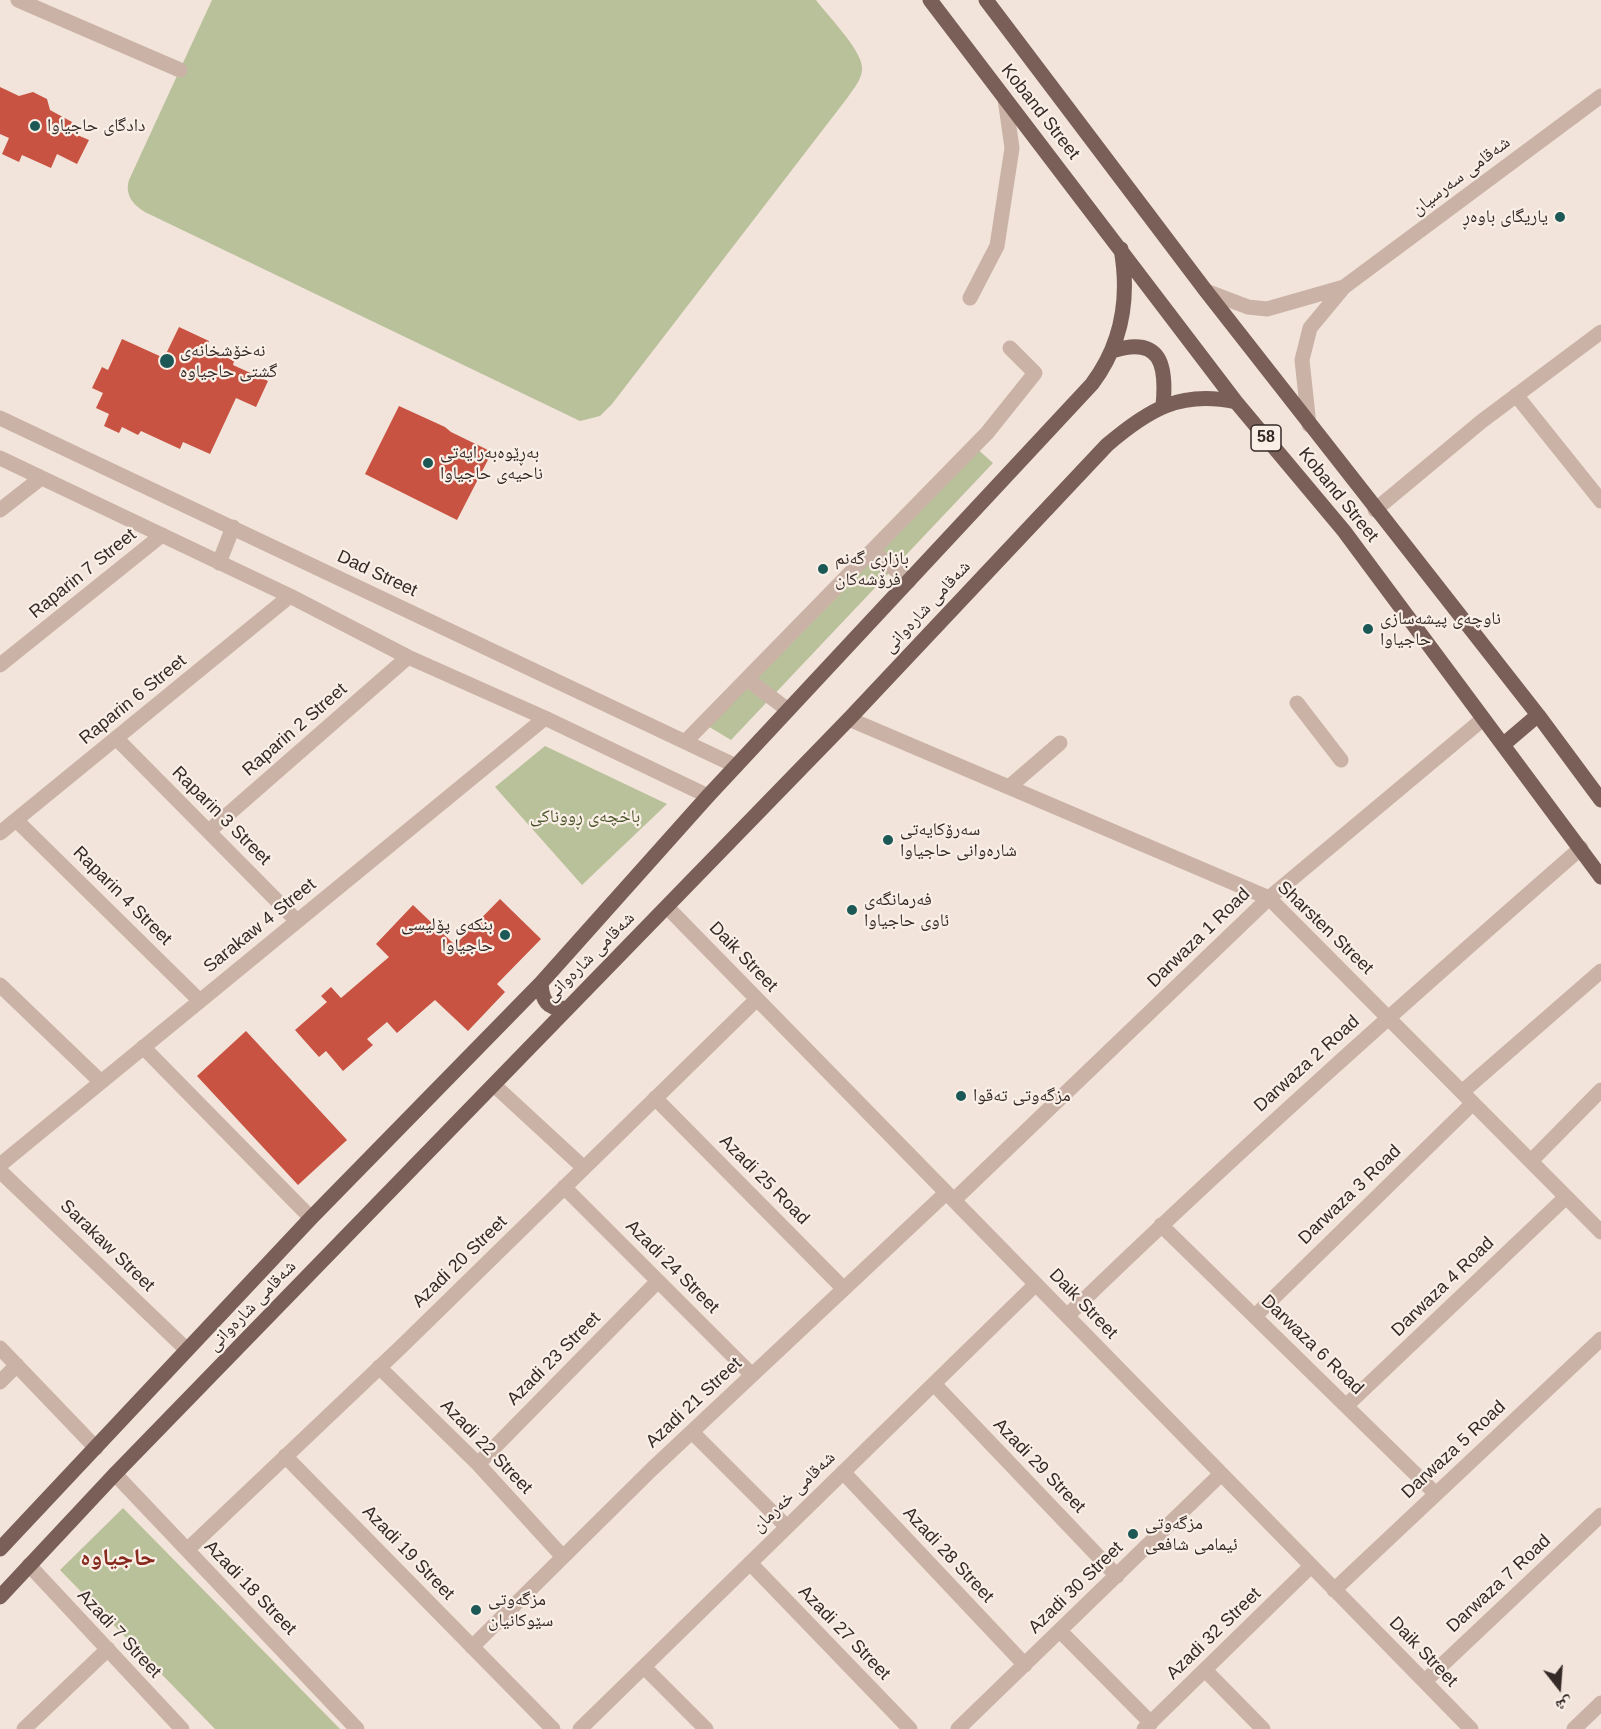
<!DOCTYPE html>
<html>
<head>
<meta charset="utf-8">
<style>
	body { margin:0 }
	#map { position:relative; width:1601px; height:1729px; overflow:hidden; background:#f2e4da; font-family:Helvetica,"Noto Naskh Arabic",sans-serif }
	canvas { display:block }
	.north { position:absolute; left:1529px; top:1657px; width:60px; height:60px; -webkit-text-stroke:4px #faefe7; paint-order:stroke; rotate:163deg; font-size:16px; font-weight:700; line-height:24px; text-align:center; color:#362a27 }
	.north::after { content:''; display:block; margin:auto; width:21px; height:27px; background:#362a27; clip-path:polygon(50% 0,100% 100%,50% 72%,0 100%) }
</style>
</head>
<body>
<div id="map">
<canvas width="1601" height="1729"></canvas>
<div class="north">ش</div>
</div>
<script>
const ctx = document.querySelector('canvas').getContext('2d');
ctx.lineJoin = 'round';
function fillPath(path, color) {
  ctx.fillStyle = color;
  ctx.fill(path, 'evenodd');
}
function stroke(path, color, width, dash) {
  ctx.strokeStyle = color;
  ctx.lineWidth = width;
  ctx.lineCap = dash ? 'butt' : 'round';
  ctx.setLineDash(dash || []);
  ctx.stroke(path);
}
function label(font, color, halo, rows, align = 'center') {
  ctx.font = font + ' Helvetica,"Noto Naskh Arabic",sans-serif';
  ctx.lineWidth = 4.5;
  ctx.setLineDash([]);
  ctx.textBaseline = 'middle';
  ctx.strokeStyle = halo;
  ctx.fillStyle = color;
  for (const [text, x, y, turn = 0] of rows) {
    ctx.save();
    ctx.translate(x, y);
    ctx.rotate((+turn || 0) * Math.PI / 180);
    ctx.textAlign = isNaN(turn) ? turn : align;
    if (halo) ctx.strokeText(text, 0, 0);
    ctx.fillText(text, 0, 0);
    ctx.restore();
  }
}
const green = new Path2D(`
	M 212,0 L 816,0 C 827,15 861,49 862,67 C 863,78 854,88 848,97 L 612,404 L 600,416 L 580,421 L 149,214 C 135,207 124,196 129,180 Z
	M 973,445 L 993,463 L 731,740 L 706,725 Z
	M 545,746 L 667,804 L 582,885 L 495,787 Z
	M 123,1508 L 340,1729 L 215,1729 L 60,1570 Z`);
const building = new Path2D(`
	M 0,87 L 19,96 L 33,92 L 47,99 L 50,110 L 72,122 L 68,131 L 89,140 L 77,164 L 57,154 L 51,168 L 22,155 L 19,162 L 2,154 L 9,138 L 0,134 Z
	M 179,327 L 209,341 L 206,348 L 234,361 L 233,365 L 268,381 L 256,407 L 236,398 L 210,454 L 183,442 L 180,449 L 141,431 L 138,435 L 122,427 L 119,433 L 104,426 L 109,414 L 96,408 L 103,393 L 92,388 L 102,367 L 108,370 L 122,339 L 164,358 Z
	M 399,406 L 445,427 L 451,432 L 492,452 L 457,520 L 365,474 Z
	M 500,899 L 541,939 L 497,984 L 505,992 L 468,1031 L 435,1000 L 397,1033 L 387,1022 L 367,1039 L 373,1045 L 343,1071 L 326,1051 L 319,1057 L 295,1030 L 327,1002 L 321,996 L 331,987 L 341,998 L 389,957 L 376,944 L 413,905 L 455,945 Z
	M 246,1031 L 347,1140 L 298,1185 L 197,1076 Z`);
const minor = new Path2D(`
	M 18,0 L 180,70
	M 1206,291 L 1248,307 L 1267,309 L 1344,287
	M 970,298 L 997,246 L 1012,148 L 1005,99
	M 1516,395 L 1601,501
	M 0,418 L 736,766
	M 1309,425 L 1302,360 L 1310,328 L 1344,287 L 1601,96
	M 0,458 L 290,596 L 408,657 L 545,718 L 708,796
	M 0,510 L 41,478
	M 1375,510 L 1482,421 L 1601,332
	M 872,551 L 909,581
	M 219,563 L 233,527
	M 0,665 L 162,535
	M 747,679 L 788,710
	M 1297,703 L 1341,760
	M 849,719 L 1269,898 L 1601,1232
	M 116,738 L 297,921
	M 685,742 L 987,433 L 1035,373 L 1010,348
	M 1009,787 L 1060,743
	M 16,820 L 200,1001
	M 209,831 L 408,657
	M 0,833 L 290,596
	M 667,907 L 1471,1729
	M 0,985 L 101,1082
	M 143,1047 L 311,1218
	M 494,1085 L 584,1168
	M 1462,1092 L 1601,971
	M 655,1098 L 844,1289
	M 1531,1161 L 1601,1090
	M 0,1165 L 545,718
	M 0,1171 L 187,1350
	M 564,1187 L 752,1375
	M 954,1200 L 1269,898 L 1483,719
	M 1161,1225 L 1436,1494
	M 1067,1316 C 1233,1155 1406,1001 1581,848
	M 1255,1316 L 1473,1103
	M 0,1348 L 96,1448
	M 379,1367 L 478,1464 L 563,1557
	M 0,1382 L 17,1365
	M 934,1384 L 1117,1576
	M 1347,1405 L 1566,1197
	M 692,1432 L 787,1527
	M 285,1456 L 553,1729
	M 478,1464 L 658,1281
	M 843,1472 L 1025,1665
	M 115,1474 L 357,1729
	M 187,1550 L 402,1346 L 757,999
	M 750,1563 L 910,1729
	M 29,1565 L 182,1729
	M 1334,1590 L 1601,1339
	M 1060,1631 L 1151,1723
	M 472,1647 L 651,1470 L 946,1193
	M 644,1667 L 706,1729
	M 1205,1670 L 1263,1729
	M 1425,1681 L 1601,1515
	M 24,1729 L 108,1649
	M 580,1729 L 1036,1284
	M 958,1729 L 1221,1474
	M 1144,1729 L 1311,1566
	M 1574,1729 L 1601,1703`);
const major = new Path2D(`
	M 930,0 L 1236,402 L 1344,531 L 1601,877
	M 986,0 L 1206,291 L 1538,715 L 1601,800
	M 1112,351 C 1161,335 1167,365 1163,406
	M 1504,744 L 1538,715
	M 541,983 C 542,1000 547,1010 566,1008
	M 0,1549 L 311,1218 L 541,983 L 708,796 L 1092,384 C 1122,344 1130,299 1121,249
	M 0,1597 L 115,1474 L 849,719 L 1107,445 C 1148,410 1180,390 1236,402`);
const markers = [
	[35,126,6,"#1c5855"],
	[1560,217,6,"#1c5855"],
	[167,361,8,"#1c5855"],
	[428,463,6,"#1c5855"],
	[823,569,6,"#1c5855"],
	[1368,629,6,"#1c5855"],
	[888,840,6,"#1c5855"],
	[852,910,6,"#1c5855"],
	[505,935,6,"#1c5855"],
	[961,1096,6,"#1c5855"],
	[1133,1534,6,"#1c5855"],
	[476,1610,6,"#1c5855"]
];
const shields = [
	[1266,438,30]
];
const shieldNames = [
	["58",1266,438]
];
const streetNames = [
	["Koband Street",1040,112,52],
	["شەقامی سەرسیان",1461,176,-37],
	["Koband Street",1338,495,51],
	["Raparin 7 Street",83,574,-39],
	["Dad Street",377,574,25],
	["شەقامی شارەوانی",927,607,-47],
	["Raparin 6 Street",133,700,-39],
	["Raparin 2 Street",295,730,-41],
	["Raparin 3 Street",221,816,45],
	["Raparin 4 Street",122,896,45],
	["Sarakaw 4 Street",260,926,-39],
	["Sharsten Street",1325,928,44],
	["Darwaza 1 Road",1199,938,-44],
	["شەقامی شارەوانی",590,957,-45],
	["Daik Street",743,957,46],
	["Darwaza 2 Road",1307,1064,-42],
	["Azadi 25 Road",764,1180,45],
	["Darwaza 3 Road",1350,1195,-44],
	["Sarakaw Street",107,1246,44],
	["Azadi 20 Street",460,1262,-44],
	["Azadi 24 Street",672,1267,45],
	["Darwaza 4 Road",1443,1287,-44],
	["Daik Street",1083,1304,46],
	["شەقامی شارەوانی",252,1306,-46],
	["Darwaza 6 Road",1312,1345,44],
	["Azadi 23 Street",554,1359,-45],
	["Azadi 21 Street",694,1403,-43],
	["Azadi 22 Street",486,1447,46],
	["Darwaza 5 Road",1454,1450,-43],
	["Azadi 29 Street",1039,1466,46],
	["شەقامی خەرمان",794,1492,-44],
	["Azadi 19 Street",408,1553,46],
	["Azadi 28 Street",948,1555,47],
	["Darwaza 7 Road",1499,1584,-43],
	["Azadi 18 Street",250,1588,46],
	["Azadi 30 Street",1076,1588,-44],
	["Azadi 27 Street",844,1633,46],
	["Azadi 7 Street",119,1634,47],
	["Azadi 32 Street",1214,1634,-44],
	["Daik Street",1423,1652,46]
];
const poiNames = [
	["دادگای حاجیاوا",47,126],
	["یاریگای باوەڕ",1548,217,"right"],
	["نەخۆشخانەی",180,351],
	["گشتی حاجیاوە",180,372],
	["بەڕێوەبەرایەتی",440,453],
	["ناحیەی حاجیاوا",440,474],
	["بازاڕی گەنم",835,559],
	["فرۆشەکان",835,580],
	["ناوچەی پیشەسازی",1380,619],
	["حاجیاوا",1380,640],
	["سەرۆکایەتی",900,830],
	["شارەوانی حاجیاوا",900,851],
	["فەرمانگەی",864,900],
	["ئاوی حاجیاوا",864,921],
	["بنکەی پۆلیسی",493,925,"right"],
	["حاجیاوا",493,946,"right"],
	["مزگەوتی تەقوا",973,1096],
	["مزگەوتی",1145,1524],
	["ئیمامی شافعی",1145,1545],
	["مزگەوتی",488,1600],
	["سێوکانیان",488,1621]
];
const parkNames = [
	["باخچەی ڕووناکی",585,817]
];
const districtNames = [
	["حاجیاوە",118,1558]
];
fillPath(green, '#b9c19a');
fillPath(building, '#c85342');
stroke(minor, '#cab2a6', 15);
stroke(major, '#795f58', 15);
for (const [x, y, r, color] of markers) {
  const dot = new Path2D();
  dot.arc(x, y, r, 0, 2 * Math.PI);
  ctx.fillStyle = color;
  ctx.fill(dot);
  stroke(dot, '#faefe7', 2);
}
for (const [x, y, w] of shields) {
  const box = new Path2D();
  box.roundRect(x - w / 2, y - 13, w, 26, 4.5);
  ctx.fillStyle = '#faefe7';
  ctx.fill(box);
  stroke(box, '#362a27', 1.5);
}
label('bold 16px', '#362a27', null, shieldNames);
label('18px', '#362a27', '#faefe7', streetNames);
label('18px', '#362a27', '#faefe7', poiNames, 'left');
label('18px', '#4b552a', '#faefe7', parkNames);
label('bold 24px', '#872b1f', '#faefe7', districtNames);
</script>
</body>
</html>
